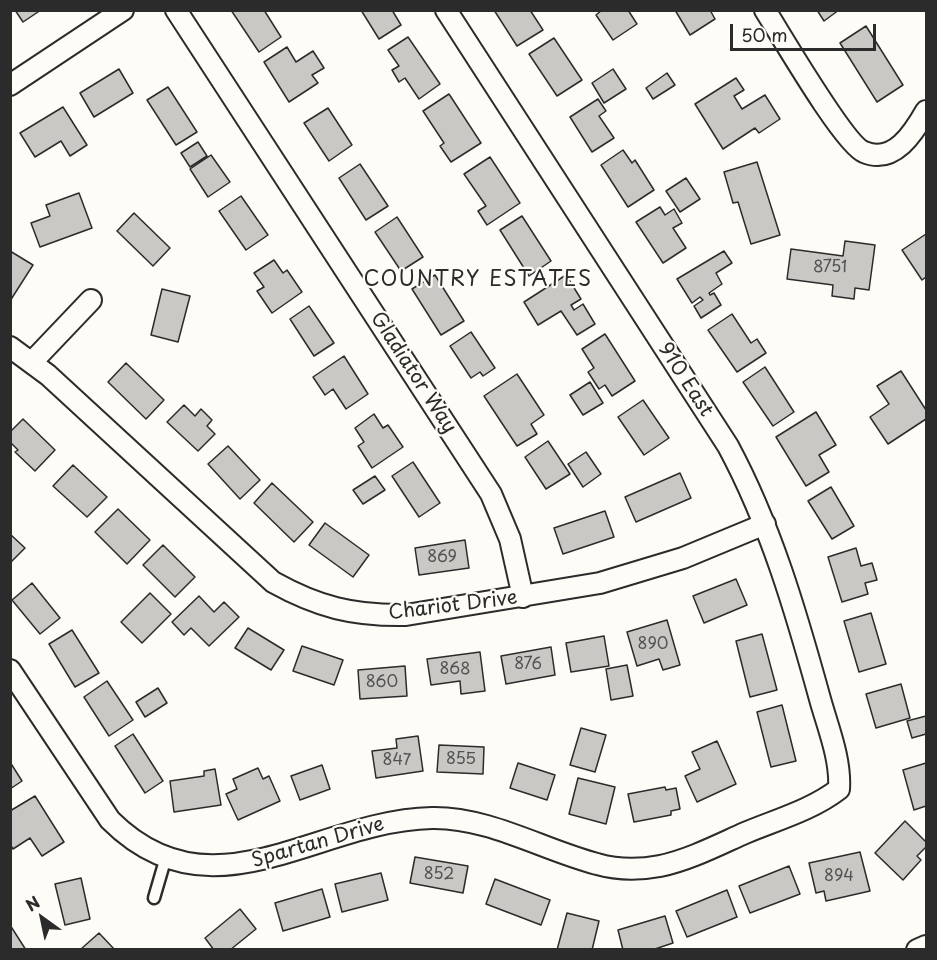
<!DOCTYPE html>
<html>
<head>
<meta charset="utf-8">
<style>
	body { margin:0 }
	#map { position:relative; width:937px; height:960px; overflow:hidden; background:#fdfcf7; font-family:"Playpen Sans",sans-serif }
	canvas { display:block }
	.frame { position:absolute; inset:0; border:12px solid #2b2b2b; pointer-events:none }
	.north { position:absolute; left:12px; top:888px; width:60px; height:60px; -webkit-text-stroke:4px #fdfcf7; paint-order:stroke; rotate:327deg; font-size:16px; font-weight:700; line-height:24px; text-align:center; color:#2b2b2b }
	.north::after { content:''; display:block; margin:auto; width:21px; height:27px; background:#2b2b2b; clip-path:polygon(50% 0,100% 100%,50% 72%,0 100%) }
	.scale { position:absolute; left:730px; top:24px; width:146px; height:27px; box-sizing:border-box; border:3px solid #2b2b2b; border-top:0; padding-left:8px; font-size:18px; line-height:21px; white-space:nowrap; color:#2b2b2b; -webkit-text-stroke:4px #fdfcf7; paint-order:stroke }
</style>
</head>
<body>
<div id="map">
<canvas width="937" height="960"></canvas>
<div class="frame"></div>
<div class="north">N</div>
<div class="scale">50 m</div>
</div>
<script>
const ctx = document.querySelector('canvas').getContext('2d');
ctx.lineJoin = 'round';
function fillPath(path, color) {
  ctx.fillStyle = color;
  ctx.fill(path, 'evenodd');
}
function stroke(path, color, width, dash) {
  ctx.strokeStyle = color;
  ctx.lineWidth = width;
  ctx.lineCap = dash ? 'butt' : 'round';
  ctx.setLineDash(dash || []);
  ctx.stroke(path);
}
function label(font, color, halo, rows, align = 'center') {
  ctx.font = font + ' "Playpen Sans",sans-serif';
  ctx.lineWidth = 4.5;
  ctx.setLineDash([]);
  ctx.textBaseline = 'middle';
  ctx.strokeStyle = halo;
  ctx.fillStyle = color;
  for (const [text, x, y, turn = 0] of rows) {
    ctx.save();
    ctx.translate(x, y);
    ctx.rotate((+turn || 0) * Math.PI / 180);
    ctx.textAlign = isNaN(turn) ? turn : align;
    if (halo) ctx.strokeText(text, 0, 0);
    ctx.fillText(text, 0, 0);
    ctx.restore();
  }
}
const building = new Path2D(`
	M 15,10 L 41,10 L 23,22 Z
	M 231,10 L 264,10 L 281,37 L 259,52 Z
	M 361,10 L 392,10 L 401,25 L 379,39 Z
	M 494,10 L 530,10 L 543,30 L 517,46 Z
	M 602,10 L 628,10 L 637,24 L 613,40 L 596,15 Z
	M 675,10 L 710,10 L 715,19 L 690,35 Z
	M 817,10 L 839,10 L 824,21 Z
	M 866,26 L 903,85 L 877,102 L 840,43 Z
	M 408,37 L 440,84 L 419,99 L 405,78 L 399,82 L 392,70 L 399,66 L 388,50 Z
	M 554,38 L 582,80 L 557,96 L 529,54 Z
	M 287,47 L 296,62 L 313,51 L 324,68 L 312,75 L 318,83 L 289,102 L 264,62 Z
	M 119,69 L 133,93 L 94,117 L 80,93 Z
	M 613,69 L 626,89 L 604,103 L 592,83 Z
	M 667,73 L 675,85 L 653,99 L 646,88 Z
	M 736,78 L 744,90 L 734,96 L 742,109 L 765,95 L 780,119 L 759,133 L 755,128 L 723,149 L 695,104 Z
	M 168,87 L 197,132 L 176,145 L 147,100 Z
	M 449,94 L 481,143 L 451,162 L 440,146 L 444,143 L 423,111 Z
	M 598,99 L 606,111 L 599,116 L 614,138 L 592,152 L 570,117 Z
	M 63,107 L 87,145 L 70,156 L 61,141 L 35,157 L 20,133 Z
	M 328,108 L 352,145 L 329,161 L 304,123 Z
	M 198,142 L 207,156 L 190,167 L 181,153 Z
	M 623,150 L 632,163 L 635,160 L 654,190 L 628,207 L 601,165 Z
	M 211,155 L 230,182 L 208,197 L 190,169 Z
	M 490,157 L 520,203 L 487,225 L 478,211 L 486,206 L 464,174 Z
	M 757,162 L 780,235 L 751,244 L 738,202 L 733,203 L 724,172 Z
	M 360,164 L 388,206 L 366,220 L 339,178 Z
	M 686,178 L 700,199 L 680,212 L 666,191 Z
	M 79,193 L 92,228 L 40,247 L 31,223 L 50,216 L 46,205 Z
	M 241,196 L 268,235 L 246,250 L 219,211 Z
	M 660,207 L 665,215 L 674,209 L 682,223 L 673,228 L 686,248 L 663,263 L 636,222 Z
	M 134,213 L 170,248 L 153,266 L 117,231 Z
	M 522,216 L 551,261 L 529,276 L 500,230 Z
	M 397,217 L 423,257 L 401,271 L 375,232 Z
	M 926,234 L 926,277 L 922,280 L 902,250 Z
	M 845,241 L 875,245 L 869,290 L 855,288 L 854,299 L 832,296 L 833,285 L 787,279 L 791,249 L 843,256 Z
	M 10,251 L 33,265 L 10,301 Z
	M 724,251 L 732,263 L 716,273 L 722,284 L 709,293 L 710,295 L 714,293 L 721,305 L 701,318 L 694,306 L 703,300 L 700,297 L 692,303 L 677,279 Z
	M 274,260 L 283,273 L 287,270 L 302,292 L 272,313 L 257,291 L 264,287 L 254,273 Z
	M 435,275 L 464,321 L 441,335 L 412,289 Z
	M 566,275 L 581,299 L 571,305 L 574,310 L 583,304 L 595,324 L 577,335 L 561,311 L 538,325 L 524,302 Z
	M 162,289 L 190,296 L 178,342 L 151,335 Z
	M 309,306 L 334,343 L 314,356 L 290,319 Z
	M 732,314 L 751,343 L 757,339 L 766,353 L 737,372 L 708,330 Z
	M 471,332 L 495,368 L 483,376 L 480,372 L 471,378 L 450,346 Z
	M 605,334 L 635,381 L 612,396 L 605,385 L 599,389 L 588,372 L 594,368 L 582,349 Z
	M 344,356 L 368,394 L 346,409 L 333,389 L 325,395 L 313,377 Z
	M 126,363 L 164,400 L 146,419 L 108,382 Z
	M 765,367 L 794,412 L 773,426 L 743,382 Z
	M 901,371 L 926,410 L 926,419 L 888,444 L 870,417 L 889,404 L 877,386 Z
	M 517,374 L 544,415 L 531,424 L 537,434 L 517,446 L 484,396 Z
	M 590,382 L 603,403 L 583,415 L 570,395 Z
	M 643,400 L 669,438 L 644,455 L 618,417 Z
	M 184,405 L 195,416 L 201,409 L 212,420 L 207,426 L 215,434 L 198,451 L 167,422 Z
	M 816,412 L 836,445 L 819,455 L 829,472 L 806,486 L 776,437 Z
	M 374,414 L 383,428 L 388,425 L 403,447 L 372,468 L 358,446 L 364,442 L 355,428 Z
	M 23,419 L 55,450 L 35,471 L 15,452 L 18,450 L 10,442 L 10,432 Z
	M 548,441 L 570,474 L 546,489 L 525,457 Z
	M 228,446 L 260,480 L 240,499 L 208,464 Z
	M 586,452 L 601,474 L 583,487 L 568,464 Z
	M 413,462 L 440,503 L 419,517 L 392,476 Z
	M 73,465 L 107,497 L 87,517 L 53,486 Z
	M 680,473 L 691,498 L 636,522 L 625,497 Z
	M 375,476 L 385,490 L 363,504 L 353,490 Z
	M 272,483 L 313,522 L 294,542 L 254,503 Z
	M 831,487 L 854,526 L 832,539 L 808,501 Z
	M 118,509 L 150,540 L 127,564 L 95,532 Z
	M 605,511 L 614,537 L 563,554 L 554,528 Z
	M 325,523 L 369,555 L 353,577 L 309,545 Z
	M 10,534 L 25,548 L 10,563 Z
	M 465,540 L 469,568 L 419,575 L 415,548 Z
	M 163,545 L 195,577 L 175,597 L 143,565 Z
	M 856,548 L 861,566 L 872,563 L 877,580 L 865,583 L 868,594 L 842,602 L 828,557 Z
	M 736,579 L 747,605 L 704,623 L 693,596 Z
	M 32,583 L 60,618 L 40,634 L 12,600 Z
	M 150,593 L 171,614 L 142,643 L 121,622 Z
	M 199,596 L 214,612 L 224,602 L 239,617 L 209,646 L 191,628 L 184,635 L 172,622 Z
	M 871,613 L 886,664 L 859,672 L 844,621 Z
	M 667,620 L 680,665 L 663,670 L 659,659 L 637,666 L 627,632 Z
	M 248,628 L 284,650 L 271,670 L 235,648 Z
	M 72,630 L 99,673 L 75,687 L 49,644 Z
	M 762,634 L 777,690 L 750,697 L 736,641 Z
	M 604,636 L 609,666 L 571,672 L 566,643 Z
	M 302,646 L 343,660 L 334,685 L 293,671 Z
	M 551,647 L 555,675 L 506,684 L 501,656 Z
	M 480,652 L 485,691 L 461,694 L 460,681 L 431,685 L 427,659 Z
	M 627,665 L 633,696 L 611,700 L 606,669 Z
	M 405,666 L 407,696 L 360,699 L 358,670 Z
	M 107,681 L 133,720 L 109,736 L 84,697 Z
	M 901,684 L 910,718 L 876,728 L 866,694 Z
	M 158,688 L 167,703 L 145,717 L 136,702 Z
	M 782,705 L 796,761 L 771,767 L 757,712 Z
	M 926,716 L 926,734 L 912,738 L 907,721 Z
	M 581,728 L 606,735 L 595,772 L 570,765 Z
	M 133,734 L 163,781 L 145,793 L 115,746 Z
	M 418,736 L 423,771 L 376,778 L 372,751 L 397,748 L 396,739 Z
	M 717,741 L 736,784 L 697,802 L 685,776 L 700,769 L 692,752 Z
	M 439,745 L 484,747 L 483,774 L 437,772 Z
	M 10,762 L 22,781 L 10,789 Z
	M 518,763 L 555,775 L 547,800 L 510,788 Z
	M 926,763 L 926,806 L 914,810 L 903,770 Z
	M 322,765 L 330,789 L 300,800 L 291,776 Z
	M 258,768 L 263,779 L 269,776 L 280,801 L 238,820 L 226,794 L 237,789 L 233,779 Z
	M 215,769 L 221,805 L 174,812 L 170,781 L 204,776 L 204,771 Z
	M 578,778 L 615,787 L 606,824 L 569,814 Z
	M 665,787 L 666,790 L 676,788 L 680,809 L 671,811 L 671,815 L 634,822 L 628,794 Z
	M 35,796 L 64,842 L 42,856 L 30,838 L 13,849 L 10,844 L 10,811 Z
	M 905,821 L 926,842 L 926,847 L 917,856 L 921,860 L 903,880 L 875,853 Z
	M 860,852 L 870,891 L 826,901 L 824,891 L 816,893 L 809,863 Z
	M 415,857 L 468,866 L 463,893 L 410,883 Z
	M 789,866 L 800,894 L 750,913 L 739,886 Z
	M 381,873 L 388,900 L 342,912 L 335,884 Z
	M 81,878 L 90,919 L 65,925 L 55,884 Z
	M 495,879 L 550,900 L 541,925 L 486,904 Z
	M 322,889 L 330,917 L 283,931 L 275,903 Z
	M 727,890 L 737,917 L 687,937 L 676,911 Z
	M 240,909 L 256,929 L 230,950 L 214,950 L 205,938 Z
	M 567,913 L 599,921 L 592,950 L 557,950 Z
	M 665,916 L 673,943 L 652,950 L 623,950 L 618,930 Z
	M 10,925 L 26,950 L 10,950 Z
	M 99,933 L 115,950 L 81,950 L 81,949 Z`);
const service = new Path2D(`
	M 154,898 L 166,857`);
const minor = new Path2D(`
	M 176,10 L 491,494 L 510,539 L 523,597
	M 765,10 C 781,35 844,144 864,152 C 894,165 914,132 926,111
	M 10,85 L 123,10
	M 10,347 L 48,375 L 273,582 C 318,607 353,616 406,615 L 600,583 L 683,558 L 765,524
	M 32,362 L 91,300
	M 10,670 L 110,820 C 212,922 317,820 432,818 C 489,817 543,850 597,864 C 618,870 639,870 660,866 C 689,860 718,845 745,833 C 776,820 812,810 839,789 C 841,759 828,728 820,699 C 796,612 771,526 728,446 L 446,10
	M 917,950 L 926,946`);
const numberNames = [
	["8751",830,268],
	["869",442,558],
	["890",653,645],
	["876",528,665],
	["868",455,670],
	["860",382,683],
	["855",461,760],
	["847",397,761],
	["852",439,875],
	["894",839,877]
];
const streetNames = [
	["Gladiator Way",413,373,57],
	["910 East",685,380,57],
	["Chariot Drive",453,606,-7],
	["Spartan Drive",318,843,-16]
];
const neighbourhoodNames = [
	["COUNTRY ESTATES",478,280]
];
fillPath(building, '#c9c8c4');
stroke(building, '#2b2b2b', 1.5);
stroke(service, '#2b2b2b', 15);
stroke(minor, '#2b2b2b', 24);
stroke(service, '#fdfcf7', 10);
stroke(minor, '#fdfcf7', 20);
label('16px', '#525251', null, numberNames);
label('20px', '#2b2b2b', '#fdfcf7', streetNames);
ctx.letterSpacing = '1.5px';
label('21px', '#2b2b2b', '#fdfcf7', neighbourhoodNames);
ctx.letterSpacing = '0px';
</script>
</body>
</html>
